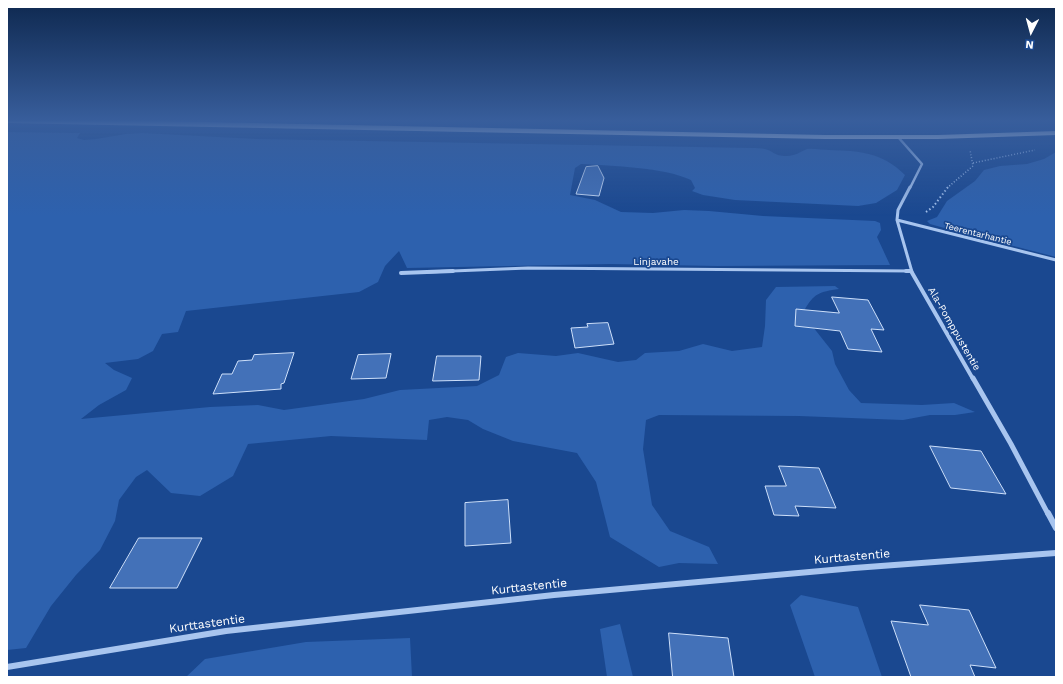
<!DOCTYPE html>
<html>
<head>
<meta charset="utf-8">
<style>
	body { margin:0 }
	#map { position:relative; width:1063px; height:684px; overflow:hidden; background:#1a4890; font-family:"Work Sans",sans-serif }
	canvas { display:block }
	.frame { position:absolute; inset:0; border:8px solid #fff; pointer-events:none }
	.north { position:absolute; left:1011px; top:12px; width:40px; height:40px; -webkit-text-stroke:3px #1a4890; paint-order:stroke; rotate:186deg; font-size:11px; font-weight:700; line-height:16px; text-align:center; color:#fff }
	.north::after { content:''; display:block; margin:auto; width:14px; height:18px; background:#fff; clip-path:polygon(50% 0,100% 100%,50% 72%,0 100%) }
</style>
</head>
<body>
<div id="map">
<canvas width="1063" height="684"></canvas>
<div class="frame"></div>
<div class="north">N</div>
</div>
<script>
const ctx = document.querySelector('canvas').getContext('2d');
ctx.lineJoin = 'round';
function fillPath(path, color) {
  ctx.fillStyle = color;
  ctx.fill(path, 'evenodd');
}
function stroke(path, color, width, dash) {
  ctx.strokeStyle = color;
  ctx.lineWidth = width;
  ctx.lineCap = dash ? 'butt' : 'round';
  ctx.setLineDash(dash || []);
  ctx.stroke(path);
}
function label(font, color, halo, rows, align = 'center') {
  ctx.font = font + ' "Work Sans",sans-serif';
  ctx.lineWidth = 3.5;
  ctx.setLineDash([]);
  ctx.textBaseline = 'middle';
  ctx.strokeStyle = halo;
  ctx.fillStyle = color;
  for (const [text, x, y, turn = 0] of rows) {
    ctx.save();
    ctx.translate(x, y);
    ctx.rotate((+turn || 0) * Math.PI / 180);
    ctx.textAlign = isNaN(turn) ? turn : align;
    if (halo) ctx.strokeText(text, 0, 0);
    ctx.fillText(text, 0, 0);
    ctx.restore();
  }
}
const green = new Path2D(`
	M 7,132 L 80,133 L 77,138 L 84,140 L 96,139 L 126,134 L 142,133 L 257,139 L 752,148 C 756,148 761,148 765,149 C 774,151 773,156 787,156 C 795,156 800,152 807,149 C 813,148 823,150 829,150 C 859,151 882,152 905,175 L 897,190 L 876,203 L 858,206 L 735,200 L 703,195 L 692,191 L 695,188 L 691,180 C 663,167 613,166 581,164 L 575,168 L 570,195 L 595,200 L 621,212 L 653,213 L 684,210 L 709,211 L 763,216 L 875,221 L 880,223 L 881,230 L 877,237 L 890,265 L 717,266 L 610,264 L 407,268 L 399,251 L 385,266 L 378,282 L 359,292 L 186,311 L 178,332 L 162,334 L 153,351 L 138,359 L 105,363 L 114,370 L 132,378 L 126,390 L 99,405 L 81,419 L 210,407 L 258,405 L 284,410 L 364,399 L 400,390 L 477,386 L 499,375 L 506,357 L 518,353 L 556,356 L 578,353 L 618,362 L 636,360 L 645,353 L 679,351 L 703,344 L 732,351 L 762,347 L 765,326 L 766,300 L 776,287 L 835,286 L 839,289 C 819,292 814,293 804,311 L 809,322 L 832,351 L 835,364 L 849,390 L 861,403 L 922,405 L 954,403 L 975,412 L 955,415 L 930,415 L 903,420 L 799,416 L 659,415 L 646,420 L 643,449 L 652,505 L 670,531 L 709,547 L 718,564 L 679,563 L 659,567 L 610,537 L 596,482 L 577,453 L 513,441 L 483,429 L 468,420 L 447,417 L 429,420 L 427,440 L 331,436 L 248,444 L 233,476 L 200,496 L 171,493 L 147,470 L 136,477 L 119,500 L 115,521 L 100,550 L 76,575 L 51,606 L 26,648 L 7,650 Z
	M 1056,152 L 1056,257 L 948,229 L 930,224 L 927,221 L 937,217 L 947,201 L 975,181 L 984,170 L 1000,166 L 1027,164 L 1044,159 Z
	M 801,595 L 858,607 L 882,677 L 815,677 L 790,605 Z
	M 620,624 L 633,677 L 607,677 L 600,629 Z
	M 410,638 L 412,677 L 186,677 L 205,659 L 306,642 Z`);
const building = new Path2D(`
	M 598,166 L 604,178 L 599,196 L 576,194 L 586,167 Z
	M 832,297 L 868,300 L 884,330 L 871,329 L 882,352 L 848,349 L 840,331 L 795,326 L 796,309 L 839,313 Z
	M 608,323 L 614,344 L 575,348 L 571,328 L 588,327 L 587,324 Z
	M 294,353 L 284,383 L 281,384 L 281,389 L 213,394 L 222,374 L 232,374 L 238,361 L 252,360 L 254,355 Z
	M 391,354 L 386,378 L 351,379 L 358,355 Z
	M 437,356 L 481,356 L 479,380 L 433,381 Z
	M 930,446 L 981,451 L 1006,494 L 951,488 Z
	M 779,466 L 819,468 L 836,508 L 795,506 L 799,516 L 774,515 L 765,486 L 786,486 Z
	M 508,500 L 511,543 L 465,546 L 465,503 Z
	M 139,538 L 202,538 L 177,588 L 110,588 Z
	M 920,605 L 969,610 L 996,668 L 970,665 L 975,677 L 911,677 L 891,621 L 928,625 Z
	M 669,633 L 728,638 L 734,677 L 673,677 Z`);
const pathFar1 = new Path2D(`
	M 973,163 L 1035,150
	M 947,188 L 973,166 L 970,150`);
const path = new Path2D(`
	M 926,212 L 933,207 L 948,187`);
const minorFar4 = new Path2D(`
	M 898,137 L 922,164 L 910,188`);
const minorFar3 = new Path2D(`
	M 910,187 L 898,210 L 897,220 L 912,272
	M 897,220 L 1056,260
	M 427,272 L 528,268 L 911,271`);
const minorFar2 = new Path2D(`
	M 906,271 L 911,271
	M 911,271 L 973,379
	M 401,273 L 453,271`);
const minorFar1 = new Path2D(`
	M 973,378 L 1011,444 L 1048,514`);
const minor = new Path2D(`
	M 1048,513 L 1056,528
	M 7,667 L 226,631 L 554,595 L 854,568 L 1056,553`);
const trunk = new Path2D(`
	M 7,120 L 111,120 L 825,135 L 938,135 L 1056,131 L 1056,135 L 938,139 L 825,139 L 7,123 Z`);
const farStreetnames = [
	["Teerentarhantie",978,234,14]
];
const streetNames = [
	["Linjavahe",656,262],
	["Ala-Pomppustentie",954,329,60]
];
const nearStreetnames = [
	["Kurttastentie",852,557,-5],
	["Kurttastentie",529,587,-6],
	["Kurttastentie",207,624,-8]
];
fillPath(green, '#2d61ae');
fillPath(building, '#4371b8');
stroke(building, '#cee0fa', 1);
stroke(pathFar1, '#a8c5ef', 1.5, [1, 2]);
stroke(path, '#a8c5ef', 2, [1.5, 2.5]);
stroke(minorFar4, '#a8c5ef', 2.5);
stroke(minorFar3, '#a8c5ef', 3);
stroke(minorFar2, '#a8c5ef', 4);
stroke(minorFar1, '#a8c5ef', 5);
stroke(minor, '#a8c5ef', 6);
fillPath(trunk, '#f8faff');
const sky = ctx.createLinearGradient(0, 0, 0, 216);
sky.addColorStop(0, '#0e284f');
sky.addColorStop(0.56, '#385e9c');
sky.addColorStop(1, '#385e9c00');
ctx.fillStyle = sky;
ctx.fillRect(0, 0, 1063, 216);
label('9px', '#fff', '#1a4890', farStreetnames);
label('10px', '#fff', '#1a4890', streetNames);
label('12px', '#fff', '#1a4890', nearStreetnames);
</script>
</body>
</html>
